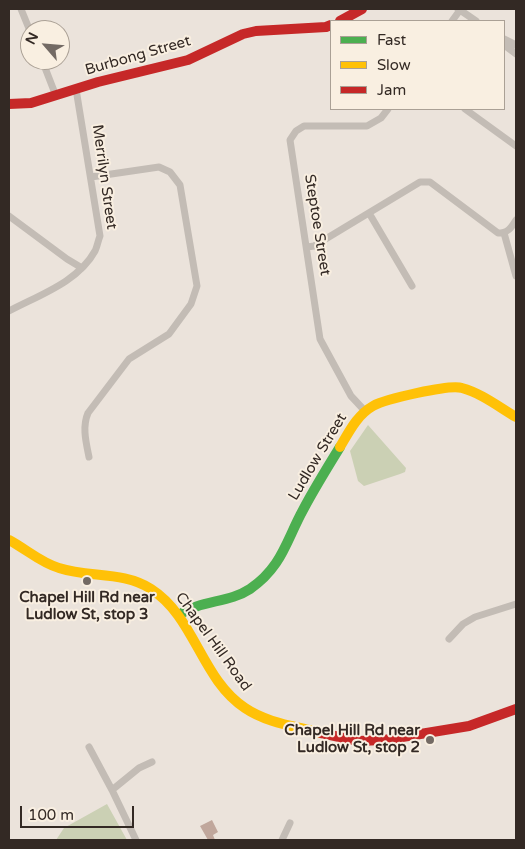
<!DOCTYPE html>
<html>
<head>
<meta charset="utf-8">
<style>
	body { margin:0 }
	#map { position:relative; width:525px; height:849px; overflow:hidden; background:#ebe3db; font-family:"Varela Round",sans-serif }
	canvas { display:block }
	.frame { position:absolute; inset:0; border:10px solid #332924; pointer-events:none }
	.legend { position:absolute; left:330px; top:20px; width:175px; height:90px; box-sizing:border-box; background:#f9efe1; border:1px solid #aaa095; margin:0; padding:6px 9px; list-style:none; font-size:15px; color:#332924 }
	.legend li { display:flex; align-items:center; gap:10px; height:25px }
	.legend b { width:25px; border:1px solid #aaa095 }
	.north { position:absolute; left:20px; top:20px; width:50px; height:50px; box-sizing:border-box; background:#f9efe1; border:1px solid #aaa095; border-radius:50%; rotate:297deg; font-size:14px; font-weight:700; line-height:20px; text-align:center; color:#332924 }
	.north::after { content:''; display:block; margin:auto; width:18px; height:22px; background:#736a64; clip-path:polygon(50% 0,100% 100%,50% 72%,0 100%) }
	.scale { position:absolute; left:20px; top:806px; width:114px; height:22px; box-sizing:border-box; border:2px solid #332924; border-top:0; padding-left:6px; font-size:15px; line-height:18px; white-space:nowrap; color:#332924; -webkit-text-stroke:4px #f9efe1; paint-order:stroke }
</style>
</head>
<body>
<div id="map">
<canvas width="525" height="849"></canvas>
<div class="frame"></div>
<ul class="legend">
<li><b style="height:6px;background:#4caf50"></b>Fast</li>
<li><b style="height:6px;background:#ffc107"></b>Slow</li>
<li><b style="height:6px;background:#c62828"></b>Jam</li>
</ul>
<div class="north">N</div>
<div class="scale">100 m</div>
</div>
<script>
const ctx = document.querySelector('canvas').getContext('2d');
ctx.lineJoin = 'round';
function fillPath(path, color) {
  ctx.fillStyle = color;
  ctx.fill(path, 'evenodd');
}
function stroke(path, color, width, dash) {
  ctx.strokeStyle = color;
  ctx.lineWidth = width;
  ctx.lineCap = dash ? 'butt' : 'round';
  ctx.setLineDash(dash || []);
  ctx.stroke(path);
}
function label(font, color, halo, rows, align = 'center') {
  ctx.font = font + ' "Varela Round",sans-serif';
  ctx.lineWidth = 4;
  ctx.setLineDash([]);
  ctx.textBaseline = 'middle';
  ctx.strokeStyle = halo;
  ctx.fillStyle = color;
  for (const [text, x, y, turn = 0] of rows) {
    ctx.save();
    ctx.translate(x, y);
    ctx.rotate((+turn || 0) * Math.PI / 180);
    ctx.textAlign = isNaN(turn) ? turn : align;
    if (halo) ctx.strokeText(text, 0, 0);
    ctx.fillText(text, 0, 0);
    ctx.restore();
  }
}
const green = new Path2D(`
	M 368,425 L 406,468 L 405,472 L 400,474 L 364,486 L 358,481 L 350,451 Z
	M 107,804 L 127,840 L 56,840 L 64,828 Z`);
const building = new Path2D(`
	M 212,820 L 218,832 L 213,835 L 215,840 L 208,840 L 200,826 Z`);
const street = new Path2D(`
	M 21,9 L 30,31
	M 460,10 L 476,21
	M 452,21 L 460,10 L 458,9
	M 504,39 L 516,45
	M 504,45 L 516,54
	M 42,60 L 56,96
	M 465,109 L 516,146
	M 369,213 L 412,286
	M 9,216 L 67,259 L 82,268
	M 504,233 L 516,276
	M 307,247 L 314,246 L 420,182 L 430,182 L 498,233 C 508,233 511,228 516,220
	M 9,311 C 39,295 78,282 95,251 C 97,247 98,241 100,236 L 76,89
	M 365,411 L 351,396 L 320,339 L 290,140 L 296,131 L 304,126 L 367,126 L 381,118 L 388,109
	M 89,457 C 86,442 82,427 88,413 L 129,359 L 169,334 L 191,304 L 197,286 L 180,185 L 170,172 L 159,167 L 91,177
	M 449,639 L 463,624 L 475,617 L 516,604
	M 89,747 L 112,790 L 136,840
	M 112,790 L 139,768 L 152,762
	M 282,840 L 290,823`);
const fast = new Path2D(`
	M 179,615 C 200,600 229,603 250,589 C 282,567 286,541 303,510 C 314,489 327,468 340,447`);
const slow = new Path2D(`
	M 340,447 C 349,432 357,415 373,406 C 385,399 450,384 462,388 C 481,393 499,407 516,417
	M 9,540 C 26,549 41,563 59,568 C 89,578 123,571 151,589 C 195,617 201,679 245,708 C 267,723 295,726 321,733`);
const jam = new Path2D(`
	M 340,21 L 362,9
	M 9,104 L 31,103 L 98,82 L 188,60 L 243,34 L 256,31 L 326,27 L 331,25
	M 321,733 L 358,741 L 384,740 L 469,726 L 516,709`);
const markers = [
	[87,581,5,"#736a64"],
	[430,740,5,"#736a64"]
];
const streetNames = [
	["Burbong Street",138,56,-16],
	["Merrilyn Street",104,177,82],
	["Steptoe Street",317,225,81],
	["Ludlow Street",318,457,-59],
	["Chapel Hill Road",213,642,54]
];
const poiNames = [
	["Chapel Hill Rd near",87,598],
	["Ludlow St, stop 3",87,615],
	["Chapel Hill Rd near",420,731,"right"],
	["Ludlow St, stop 2",420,748,"right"]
];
fillPath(green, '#cbd0b4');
fillPath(building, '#c0a79c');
stroke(street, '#c3bcb5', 7);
stroke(fast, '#4caf50', 10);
stroke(slow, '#ffc107', 10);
stroke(jam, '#c62828', 10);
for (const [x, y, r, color] of markers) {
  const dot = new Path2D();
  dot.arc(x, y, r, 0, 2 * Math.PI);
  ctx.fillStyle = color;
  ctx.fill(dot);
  stroke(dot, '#f9efe1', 2);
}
label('15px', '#332924', '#f9efe1', streetNames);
label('bold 15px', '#332924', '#f9efe1', poiNames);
</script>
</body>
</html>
